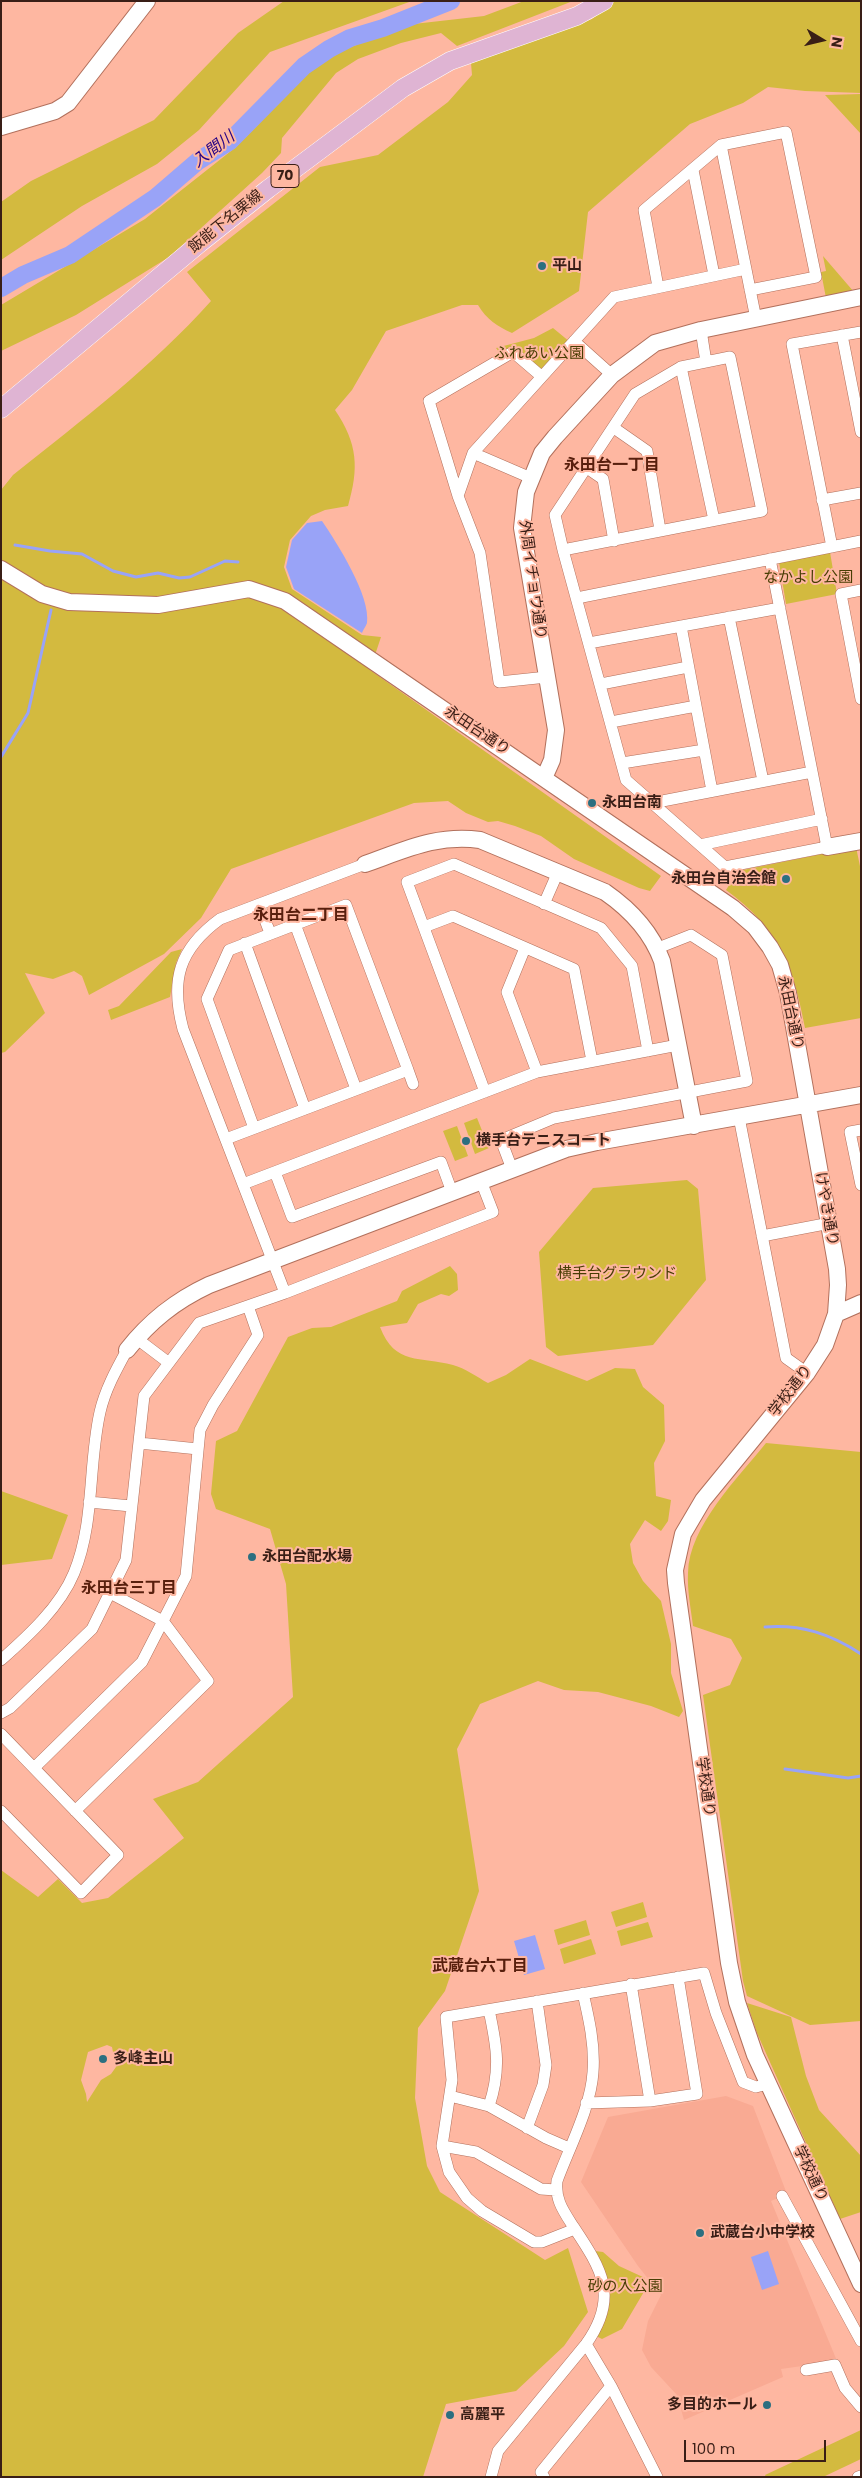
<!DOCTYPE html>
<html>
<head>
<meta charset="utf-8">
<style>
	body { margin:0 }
	#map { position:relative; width:862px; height:2478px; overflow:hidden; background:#feb7a1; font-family:Poppins,sans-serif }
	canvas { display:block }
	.frame { position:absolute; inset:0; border:2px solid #391e16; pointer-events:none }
	.north { position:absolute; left:797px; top:15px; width:50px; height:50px; -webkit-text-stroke:4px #feb7a1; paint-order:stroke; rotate:99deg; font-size:14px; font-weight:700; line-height:20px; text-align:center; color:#391e16 }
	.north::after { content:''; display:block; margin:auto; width:18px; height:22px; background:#391e16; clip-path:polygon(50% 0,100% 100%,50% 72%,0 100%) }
	.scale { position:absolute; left:684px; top:2440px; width:142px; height:22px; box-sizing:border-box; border:2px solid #391e16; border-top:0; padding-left:6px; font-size:15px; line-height:18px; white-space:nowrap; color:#391e16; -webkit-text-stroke:4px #feb7a1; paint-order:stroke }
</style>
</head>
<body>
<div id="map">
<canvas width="862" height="2478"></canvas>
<div class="frame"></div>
<div class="north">N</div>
<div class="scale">100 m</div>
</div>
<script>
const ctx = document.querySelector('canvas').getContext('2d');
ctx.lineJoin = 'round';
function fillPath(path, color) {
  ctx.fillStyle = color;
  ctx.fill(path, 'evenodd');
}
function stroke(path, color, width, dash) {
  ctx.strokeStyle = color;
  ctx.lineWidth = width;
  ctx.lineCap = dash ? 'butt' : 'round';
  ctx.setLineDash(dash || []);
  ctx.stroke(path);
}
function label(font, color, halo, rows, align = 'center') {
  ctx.font = font + ' Poppins,"Noto Sans JP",sans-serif';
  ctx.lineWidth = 4;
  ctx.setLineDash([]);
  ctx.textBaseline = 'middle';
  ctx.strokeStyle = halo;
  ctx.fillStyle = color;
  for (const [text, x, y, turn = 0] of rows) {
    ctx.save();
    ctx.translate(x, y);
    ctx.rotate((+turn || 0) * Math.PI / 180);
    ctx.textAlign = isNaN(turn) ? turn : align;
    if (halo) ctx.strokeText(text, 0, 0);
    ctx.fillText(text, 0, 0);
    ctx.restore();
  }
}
const built = new Path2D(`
	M 726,2096 L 753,2106 L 787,2194 L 771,2201 L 837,2361 L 781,2369 L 783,2377 L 684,2420 L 677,2395 L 651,2367 L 642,2350 L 648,2321 L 661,2295 L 638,2266 L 581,2182 L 608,2117 Z`);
const green = new Path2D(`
	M 284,1 L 412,1 L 270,52 L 199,130 L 157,164 L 82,206 L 1,260 L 1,202 L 31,181 L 154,120 L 238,33 Z
	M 524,1 L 573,1 L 457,46 L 441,33 L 401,43 L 358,59 L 336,73 L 282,138 L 281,153 L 262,173 L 169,257 L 76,315 L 1,351 L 1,305 L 145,219 L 236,147 L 322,59 L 405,25 L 484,16 Z
	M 615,1 L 861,1 L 861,93 L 805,91 L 768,87 L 743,103 L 690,124 L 588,212 L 579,291 L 512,333 C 497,326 487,320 478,305 L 462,305 L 386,331 L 352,390 L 335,410 C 358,444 359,468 348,506 L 325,510 L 311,516 L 290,540 L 284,567 L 292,589 L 362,635 L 381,637 L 370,670 L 661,876 L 650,891 L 639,888 L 574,859 L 541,836 L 515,826 L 498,821 L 488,822 L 466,813 L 448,801 L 414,803 L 231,869 L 201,918 L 164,954 L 89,995 L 82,976 L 74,971 L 53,979 L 25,973 L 45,1013 L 5,1052 L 1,1053 L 1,490 L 13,475 C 82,420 152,367 211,301 L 187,272 L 320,167 L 378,155 L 448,102 L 472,75 L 471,63 L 592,19 Z
	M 861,94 L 861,134 L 825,95 Z
	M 823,256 L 854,292 L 826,298 L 821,272 L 826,271 Z
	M 553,328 L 570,342 L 541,376 L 513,352 L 503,357 L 496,348 L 534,338 Z
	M 830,552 L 837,594 L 786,604 L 779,562 Z
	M 856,847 L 861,871 L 861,1018 L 805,1028 C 793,965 779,929 726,890 L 738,871 Z
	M 182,949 L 176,963 L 170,997 L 111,1020 L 108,1010 L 119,1006 L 171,952 Z
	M 477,1118 L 489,1148 L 475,1154 L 464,1123 Z
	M 457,1126 L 468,1156 L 455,1161 L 443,1131 Z
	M 687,1180 L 698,1189 L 706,1280 L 653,1345 L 558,1356 L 546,1347 L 539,1252 L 593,1188 Z
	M 450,1266 L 457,1274 L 458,1290 L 449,1296 L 441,1294 L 418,1304 L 407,1323 L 380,1327 C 395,1366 420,1356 453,1365 C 465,1368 477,1377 488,1383 L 506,1375 L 530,1359 L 587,1381 L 615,1368 L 635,1369 L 643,1387 L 664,1405 L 665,1441 L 654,1463 L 656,1496 L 671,1500 L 668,1521 L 661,1531 L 645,1520 L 630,1544 L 633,1563 L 643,1581 L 661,1601 L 671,1644 L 671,1673 L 683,1711 L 679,1717 L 651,1706 L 598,1692 L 564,1690 L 538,1681 L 480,1704 L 457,1749 L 479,1891 L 445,1991 L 418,2028 L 415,2098 L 427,2166 L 440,2192 L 545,2260 L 568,2248 L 588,2312 L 564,2346 L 516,2391 L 446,2404 L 423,2477 L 1,2477 L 1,1870 L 38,1897 L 58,1879 L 82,1903 L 108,1898 L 184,1838 L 153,1799 L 198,1782 L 293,1697 L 286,1584 L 270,1529 L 216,1509 L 211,1494 L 216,1441 L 237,1431 L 288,1337 L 312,1328 L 331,1327 L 397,1301 L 402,1291 ZM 107,2045 L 112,2047 L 116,2067 L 111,2074 L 101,2080 L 87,2102 L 86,2094 L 81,2080 L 88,2052 Z
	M 766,1443 L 861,1452 L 861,2021 L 810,2025 L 747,1996 L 743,1981 L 703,1695 L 730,1685 L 742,1658 L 731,1639 L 693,1626 C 691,1609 687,1590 688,1573 C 689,1526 738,1478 766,1443 Z
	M 1,1491 L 68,1515 L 52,1559 L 1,1565 Z
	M 643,1902 L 647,1917 L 616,1927 L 611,1912 Z
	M 586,1920 L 590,1935 L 558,1945 L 554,1930 Z
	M 648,1922 L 653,1937 L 621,1946 L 617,1931 Z
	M 591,1939 L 596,1954 L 564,1964 L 560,1949 Z
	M 747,2003 L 791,2017 L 806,2076 L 819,2110 L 861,2156 L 861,2212 L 840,2219 L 757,2033 Z
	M 595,2251 L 603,2252 L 619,2266 L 645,2278 L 645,2290 L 622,2329 L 602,2339 L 596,2336 C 614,2309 610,2278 595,2251 Z
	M 861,2430 L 861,2459 L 823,2477 L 766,2477 L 765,2475 Z`);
const water = new Path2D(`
	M 322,521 C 337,543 371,596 367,623 C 366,626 363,630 362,633 L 294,589 L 286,567 L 292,540 L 307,523 Z
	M 535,1935 L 545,1969 L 524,1975 L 514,1941 Z
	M 768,2251 L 779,2284 L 762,2290 L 751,2257 Z`);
const stream = new Path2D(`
	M 15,545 L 50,551 L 82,554 L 113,571 L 136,577 L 158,573 L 179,578 L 190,577 L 225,561 L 238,562
	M 1,757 L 28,713 L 51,610
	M 765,1627 C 801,1624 831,1634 861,1654
	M 785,1769 L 848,1778 L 861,1776`);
const river = new Path2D(`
	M 1,288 L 23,275 L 70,255 L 155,198 L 198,161 L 230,141 L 304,66 L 329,49 L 350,38 L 383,28 L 451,1`);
const street = new Path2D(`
	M 721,145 L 756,319
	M 693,170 L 714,275
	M 658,287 L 644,210 L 721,145 L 786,132 L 816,277 L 750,290
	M 701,330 L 706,362
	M 842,335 L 861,432
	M 574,341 L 612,375
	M 681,367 L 714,520
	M 541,376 L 513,352 L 429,401 L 458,496 L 480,553 L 499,682 L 547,677
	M 614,428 L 647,451 L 660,530
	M 473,453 L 531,478
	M 587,468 L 603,479 L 614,541
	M 458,496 L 473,453 L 614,297 L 746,269
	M 822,500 L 861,493
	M 832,547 L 792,344 L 861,332
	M 563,550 L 762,511 L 730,357 L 681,367 L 635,394 L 555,515 L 563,550 L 626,780 L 725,867 L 827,847 L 770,559
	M 861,590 L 841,594 L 861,699
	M 577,598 L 861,541
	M 729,617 L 763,781
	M 681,626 L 712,791
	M 589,643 L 780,608
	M 601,684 L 688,667
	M 611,722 L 696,706
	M 622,763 L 704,750
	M 652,803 L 812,772
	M 700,845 L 822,819
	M 259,904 L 270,933
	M 544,904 L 558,872
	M 295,924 L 356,1089
	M 424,927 L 453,916 L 574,969 L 592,1061
	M 245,943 L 305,1109
	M 525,948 L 507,992 L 537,1072
	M 408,1070 L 413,1084
	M 485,1092 L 407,882 L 454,864 L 601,928 L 632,966 L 648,1051
	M 739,1117 L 786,1358 L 807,1373
	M 861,1130 L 850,1132 L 861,1185
	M 226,1139 L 408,1070 L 346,905 L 229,950 L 207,999 L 254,1128
	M 512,1169 L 501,1140 L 554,1118 L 747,1081 L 722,955 L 691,935 L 658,948
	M 275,1172 L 292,1217 L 441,1162 L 452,1192
	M 243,1184 L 537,1072 L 678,1045
	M 762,1236 L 830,1223
	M 285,1293 L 183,1029 C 170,980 179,949 220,919 L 365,864
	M 136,1338 L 169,1363
	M 139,1443 L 198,1449
	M 89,1502 L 131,1506
	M 1,1660 C 28,1636 60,1607 74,1573 C 95,1522 88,1465 100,1412 C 105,1390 116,1370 127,1350
	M 1,1713 L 10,1708 L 92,1629 L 126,1560 L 144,1396 L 199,1323 L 285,1293 L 493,1212 L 481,1181
	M 1,1734 L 118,1855 L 81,1893 L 1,1811
	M 34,1768 L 142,1662 L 186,1576 L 200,1430 L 213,1405 L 258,1335 L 248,1306
	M 75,1811 L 208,1681 L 163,1621 L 110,1593
	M 631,1984 L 650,2101
	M 450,2096 L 489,2106 L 546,2138 L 569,2148
	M 586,2103 L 650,2101 L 697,2094 L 678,1977
	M 489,2106 C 501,2070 497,2047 489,2010
	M 527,2128 L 543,2085 L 546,2065 L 537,2001
	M 442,2146 L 476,2152 L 541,2189 L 556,2190
	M 782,2196 L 861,2341
	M 575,2229 L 542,2242 L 534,2242 L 482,2211 L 467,2198 L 449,2172 L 442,2146 L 452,2080 L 446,2017 L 704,1973 L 716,2013 L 743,2082 L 756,2087 L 768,2084
	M 586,2344 L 611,2386 L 657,2477
	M 806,2370 L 835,2365 L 845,2388 L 861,2407
	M 491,2477 L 498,2451 L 586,2344 C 621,2295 600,2267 571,2223 C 562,2209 555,2198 557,2181 C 569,2148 591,2107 593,2072 C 595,2045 589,2019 583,1993
	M 544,2477 L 541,2472 L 611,2386
	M 858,2477 L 861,2476`);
const secondary = new Path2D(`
	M 1,127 L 55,111 L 68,103 L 147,1
	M 1,569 L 42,594 L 69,602 L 158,605 L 249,589 L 285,601 L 733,908 L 755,927 L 770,947 L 780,965 L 788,993 L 837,1269 L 838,1285 L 836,1314 L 825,1345 L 807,1373 L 703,1500 L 683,1534 L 675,1570 L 676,1583 L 729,1963 L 737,2002 L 755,2055 L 861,2284
	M 544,778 L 552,760 L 556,730 L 522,528 L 526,492 L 542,453 L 555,437 L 612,375 L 655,343 L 701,330 L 861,297
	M 827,847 L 861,841
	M 365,864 C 405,850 437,834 480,840 L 605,892 C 631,910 651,931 662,961 L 694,1126
	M 836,1314 L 861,1303
	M 127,1350 C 150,1321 175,1301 209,1285 L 566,1149 L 597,1142 L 861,1095`);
const primary = new Path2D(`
	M 1,409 L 200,243 L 268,189 L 403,88 L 450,61 L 577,16 L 604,1`);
const markers = [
	[542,266,5,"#2c6f80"],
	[592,803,5,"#2c6f80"],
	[786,879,5,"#2c6f80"],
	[466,1141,5,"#2c6f80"],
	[252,1557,5,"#2c6f80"],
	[103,2059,5,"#2c6f80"],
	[700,2233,5,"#2c6f80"],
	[767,2405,5,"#2c6f80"],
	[450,2415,5,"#2c6f80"]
];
const shields = [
	[285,176,28]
];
const shieldNames = [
	["70",285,176]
];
const streetNames = [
	["飯能下名栗線",226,222,-39],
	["外周イチョウ通り",532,580,82],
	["永田台通り",477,731,34],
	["永田台通り",790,1013,78],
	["けやき通り",826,1209,80],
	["学校通り",791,1391,-52],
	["学校通り",705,1787,82],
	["学校通り",810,2174,65]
];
const poiNames = [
	["平山",552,266],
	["永田台南",602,803],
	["永田台自治会館",776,879,"right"],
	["横手台テニスコート",476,1141],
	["永田台配水場",262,1557],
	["多峰主山",113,2059],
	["武蔵台小中学校",710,2233],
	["多目的ホール",757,2405,"right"],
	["高麗平",460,2415]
];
const parkNames = [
	["ふれあい公園",539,354],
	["なかよし公園",808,578],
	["横手台グラウンド",617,1274],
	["砂の入公園",625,2287]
];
const waterNames = [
	["入間川",214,150,-37]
];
const neighbourhoodNames = [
	["永田台一丁目",612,466],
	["永田台二丁目",301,916],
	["永田台三丁目",129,1589],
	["武蔵台六丁目",480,1967]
];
fillPath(built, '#f9aa93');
fillPath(green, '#d3ba3f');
fillPath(water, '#99a3f7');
stroke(stream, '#99a3f7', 3);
stroke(river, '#99a3f7', 18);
stroke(street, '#b2705c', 12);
stroke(secondary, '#b2705c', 18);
stroke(primary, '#fff', 19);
stroke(street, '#fff', 11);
stroke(secondary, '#fff', 16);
stroke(primary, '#dfb4d3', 18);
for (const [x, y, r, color] of markers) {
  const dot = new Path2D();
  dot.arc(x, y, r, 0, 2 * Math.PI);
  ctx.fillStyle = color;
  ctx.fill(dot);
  stroke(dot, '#feb7a1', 2);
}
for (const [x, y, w] of shields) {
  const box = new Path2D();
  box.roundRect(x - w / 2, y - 11.5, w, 23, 4);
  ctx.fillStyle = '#feb7a1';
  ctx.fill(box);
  stroke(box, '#391e16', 1);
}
label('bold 14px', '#391e16', null, shieldNames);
label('15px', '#391e16', '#feb7a1', streetNames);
label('bold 15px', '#391e16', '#feb7a1', poiNames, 'left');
label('15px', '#483d03', '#feb7a1', parkNames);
label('italic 16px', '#240184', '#feb7a1', waterNames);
label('bold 16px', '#581f0d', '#feb7a1', neighbourhoodNames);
</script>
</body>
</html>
